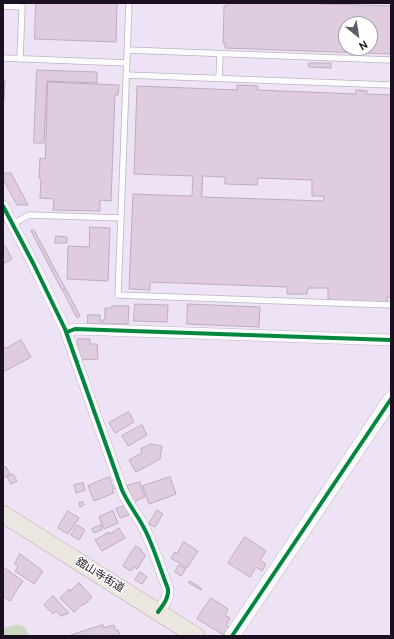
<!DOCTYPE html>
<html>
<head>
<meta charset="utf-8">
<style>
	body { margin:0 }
	#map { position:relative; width:394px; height:639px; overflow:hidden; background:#eee3f4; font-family:Cabin,sans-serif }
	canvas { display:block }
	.frame { position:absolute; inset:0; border:4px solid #1b0f22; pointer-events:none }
	.north { position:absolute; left:338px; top:16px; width:40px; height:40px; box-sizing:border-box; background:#fff; border:1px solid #a49fa7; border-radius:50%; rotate:150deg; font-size:11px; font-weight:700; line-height:16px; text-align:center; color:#1b0f22 }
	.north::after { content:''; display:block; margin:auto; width:14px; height:18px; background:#65596c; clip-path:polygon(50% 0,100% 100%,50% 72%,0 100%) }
</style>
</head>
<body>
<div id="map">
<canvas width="394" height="639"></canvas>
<div class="frame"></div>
<div class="north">N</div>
</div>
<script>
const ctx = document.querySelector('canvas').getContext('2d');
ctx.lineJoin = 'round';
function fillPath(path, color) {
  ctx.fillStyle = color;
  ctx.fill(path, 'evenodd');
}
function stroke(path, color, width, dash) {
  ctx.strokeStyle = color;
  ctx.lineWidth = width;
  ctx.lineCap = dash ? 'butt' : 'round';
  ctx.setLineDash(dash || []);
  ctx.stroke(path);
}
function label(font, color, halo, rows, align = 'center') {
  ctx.font = font + ' Cabin,"Noto Sans JP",sans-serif';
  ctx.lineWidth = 3;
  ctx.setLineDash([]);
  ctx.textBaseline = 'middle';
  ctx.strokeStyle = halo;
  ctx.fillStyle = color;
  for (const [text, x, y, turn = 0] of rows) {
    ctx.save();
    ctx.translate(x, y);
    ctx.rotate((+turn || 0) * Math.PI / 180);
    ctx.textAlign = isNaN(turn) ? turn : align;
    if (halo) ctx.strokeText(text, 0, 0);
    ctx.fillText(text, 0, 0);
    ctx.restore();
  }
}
const green = new Path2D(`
	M 16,625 C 25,625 26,628 29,636 L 3,636 L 3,628 Z`);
const building = new Path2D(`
	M 36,3 L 117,3 L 116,42 L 35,39 Z
	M 227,3 L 296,3 L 391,6 L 391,54 L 225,48 L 225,43 L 223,43 L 224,6 L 227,6 ZM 346,24 L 370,24 L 370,48 L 346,48 Z
	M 309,63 L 331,63 L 331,68 L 309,67 Z
	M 37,70 L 97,72 L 97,83 L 47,81 L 44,143 L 34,143 Z
	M 3,80 L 5,80 L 4,100 L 3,100 Z
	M 48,82 L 119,85 L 118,95 L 115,95 L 111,201 L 100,200 L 100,211 L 53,210 L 54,199 L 40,198 L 41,179 L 39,178 L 40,158 L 45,159 Z
	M 237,85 L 258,86 L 257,90 L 356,94 L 356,90 L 367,91 L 366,94 L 391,95 L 391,297 L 387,297 L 387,303 L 328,301 L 328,288 L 308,288 L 307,294 L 287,294 L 287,287 L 150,282 L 150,290 L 129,289 L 133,194 L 192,196 L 193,176 L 134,174 L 137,86 L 237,90 ZM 203,176 L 225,177 L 225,184 L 257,185 L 258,178 L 312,180 L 312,196 L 324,196 L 324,201 L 202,197 Z
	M 3,173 L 11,173 L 28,205 L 17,205 L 3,179 Z
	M 90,227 L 110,228 L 108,281 L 67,279 L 68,246 L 89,247 Z
	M 34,230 L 65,288 L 62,290 L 31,231 Z
	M 56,236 L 67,237 L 67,243 L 55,243 Z
	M 5,246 L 12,259 L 3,264 L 3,247 Z
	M 66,289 L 80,316 L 77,318 L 63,291 Z
	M 135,304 L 168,305 L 167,322 L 134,321 Z
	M 188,304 L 260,307 L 259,327 L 187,324 Z
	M 112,306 L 129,306 L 128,324 L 102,324 L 102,320 L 105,320 L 105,308 L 112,308 Z
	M 88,315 L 100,315 L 100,324 L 88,324 Z
	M 78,339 L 90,339 L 90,344 L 97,344 L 98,359 L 79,360 Z
	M 21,340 L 31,357 L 3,372 L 3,347 L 4,346 L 6,348 Z
	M 129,412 L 134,422 L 115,433 L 109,423 Z
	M 142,425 L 147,435 L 128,446 L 122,436 Z
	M 151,444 L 162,446 L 160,459 L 136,472 L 129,460 L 142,453 L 141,449 Z
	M 3,467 L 6,467 L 10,474 L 3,478 Z
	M 13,474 L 17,481 L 11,484 L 7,477 Z
	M 109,477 L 114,489 L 112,490 L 114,493 L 94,501 L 88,486 Z
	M 170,477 L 176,494 L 149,504 L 143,486 Z
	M 140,482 L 145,497 L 137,500 L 137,501 L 133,503 L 127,486 Z
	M 83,483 L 85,490 L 76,493 L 74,485 Z
	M 83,502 L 84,505 L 80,507 L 79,503 Z
	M 125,506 L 129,515 L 120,518 L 116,509 Z
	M 157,510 L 163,514 L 155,527 L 149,524 Z
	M 68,511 L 79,518 L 68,534 L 58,528 Z
	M 113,511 L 118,523 L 104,529 L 99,517 Z
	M 77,525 L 85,530 L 79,540 L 71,535 Z
	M 101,525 L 102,530 L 94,533 L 92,529 Z
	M 119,528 L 125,538 L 102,551 L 95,540 L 109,532 L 110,534 Z
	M 245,537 L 266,551 L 260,560 L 266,564 L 262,571 L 256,567 L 250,577 L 228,563 Z
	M 184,542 L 198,551 L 187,568 L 171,558 L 175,552 L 177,553 Z
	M 136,546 L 142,550 L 141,552 L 146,555 L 137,569 L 134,567 L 131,571 L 123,566 Z
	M 20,554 L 43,571 L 34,584 L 15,571 L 18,567 L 15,564 Z
	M 179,565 L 186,569 L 181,576 L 175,572 Z
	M 3,567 L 23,581 L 14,594 L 15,594 L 10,601 L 4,597 L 3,599 Z
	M 140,572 L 147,577 L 142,584 L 135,580 Z
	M 190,581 L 202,589 L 201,590 L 189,583 Z
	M 79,583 L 92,597 L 84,605 L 83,604 L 74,612 L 60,598 L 69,589 L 70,591 Z
	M 53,596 L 69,613 L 61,616 L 56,611 L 53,614 L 44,605 Z
	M 211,598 L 228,609 L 225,615 L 230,618 L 226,625 L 229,627 L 224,635 L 197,619 Z
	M 103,625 L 103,628 L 114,625 L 116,631 L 118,630 L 120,636 L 73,636 L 72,635 Z`);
const lane = new Path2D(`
	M 129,3 L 118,295 L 391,305
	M 3,6 L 22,7 L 20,59
	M 127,50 L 391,60
	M 3,58 L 127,63
	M 126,75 L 391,85
	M 219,78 L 220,54
	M 13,224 L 29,215 L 121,218`);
const street = new Path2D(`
	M 3,206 L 34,265 L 65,329 L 122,490 C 129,506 140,518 147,534 C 155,551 161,571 168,589 C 169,598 163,605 158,612
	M 67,332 L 75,329 L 391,340`);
const secondary = new Path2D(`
	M 232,636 L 391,399`);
const primary = new Path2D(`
	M 3,514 L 196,636`);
const cycleway = new Path2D(`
	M 3,206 L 34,265 L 65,329 L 122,490 C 129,506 140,518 147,534 C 155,551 161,571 168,589 C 169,598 163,605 158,612
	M 67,332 L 75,329 L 391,340
	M 232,636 L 391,399`);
const streetNames = [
	["舘山寺街道",100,575,32]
];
fillPath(green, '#cbd9c3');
fillPath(building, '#dfccdf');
stroke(building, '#bbadbc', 1);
stroke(lane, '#beb2c4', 7);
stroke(street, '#beb2c4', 12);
stroke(secondary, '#beb2c4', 16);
stroke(primary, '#afa09c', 18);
stroke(lane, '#fcfbfd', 5.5);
stroke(street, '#fcfbfd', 11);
stroke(secondary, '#fcfbfd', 15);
stroke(primary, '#ebe6e0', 17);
stroke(cycleway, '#00873e', 4);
label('11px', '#1b0f22', '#fff', streetNames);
</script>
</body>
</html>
